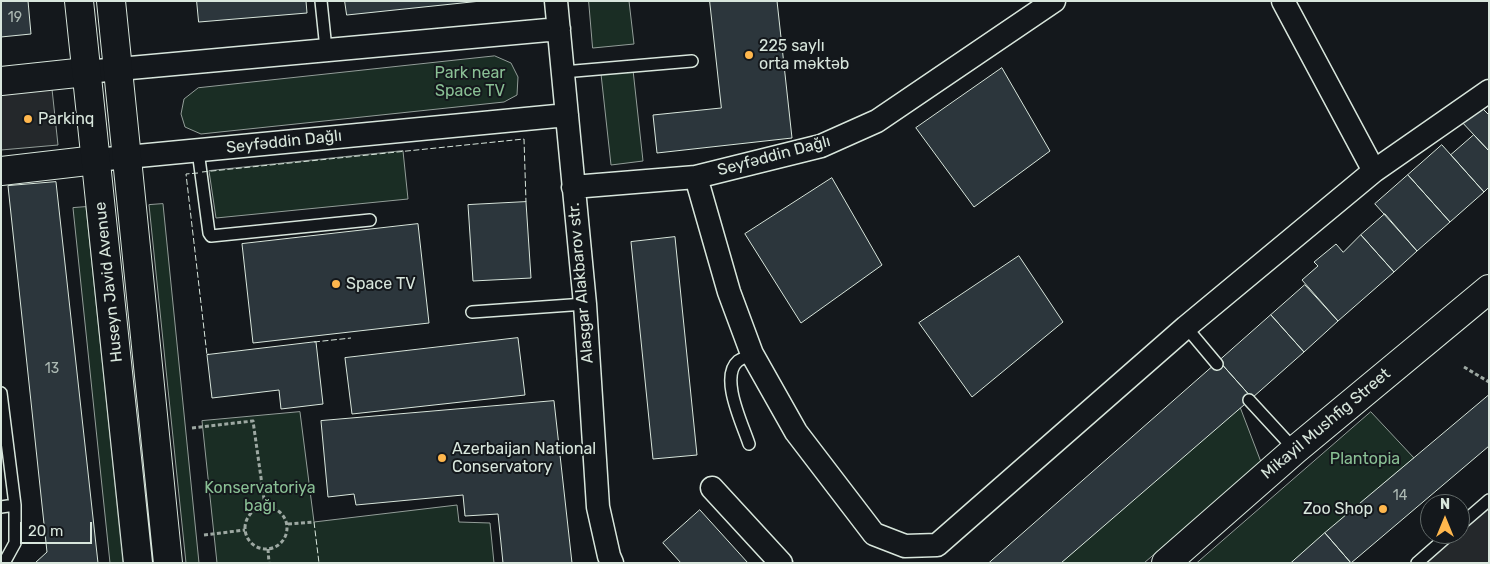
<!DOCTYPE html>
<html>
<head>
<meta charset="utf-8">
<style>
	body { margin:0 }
	#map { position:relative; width:1490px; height:564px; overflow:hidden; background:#14181c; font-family:Rubik,sans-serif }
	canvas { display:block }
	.frame { position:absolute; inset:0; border:2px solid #d8e6dc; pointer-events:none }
	.north { position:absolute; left:1420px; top:494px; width:50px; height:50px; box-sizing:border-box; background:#14181c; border:1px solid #626a69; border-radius:50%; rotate:0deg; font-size:14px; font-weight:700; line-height:20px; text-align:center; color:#d8e6dc }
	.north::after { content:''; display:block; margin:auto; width:18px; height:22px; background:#ffb74d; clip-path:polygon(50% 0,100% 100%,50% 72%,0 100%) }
	.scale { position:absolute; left:20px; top:522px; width:72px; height:22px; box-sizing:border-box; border:2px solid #d8e6dc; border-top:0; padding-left:6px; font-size:15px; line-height:18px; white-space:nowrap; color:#d8e6dc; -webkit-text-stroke:4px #14181c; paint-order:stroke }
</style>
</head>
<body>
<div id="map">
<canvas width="1490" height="564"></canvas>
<div class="frame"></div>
<div class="north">N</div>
<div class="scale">20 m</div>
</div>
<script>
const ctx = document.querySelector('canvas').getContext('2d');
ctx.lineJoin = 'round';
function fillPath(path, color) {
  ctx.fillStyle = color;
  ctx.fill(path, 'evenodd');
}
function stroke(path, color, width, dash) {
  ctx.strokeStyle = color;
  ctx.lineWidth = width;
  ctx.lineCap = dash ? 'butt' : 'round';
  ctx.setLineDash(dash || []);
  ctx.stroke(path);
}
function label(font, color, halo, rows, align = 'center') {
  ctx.font = font + ' Rubik,sans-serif';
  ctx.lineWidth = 4;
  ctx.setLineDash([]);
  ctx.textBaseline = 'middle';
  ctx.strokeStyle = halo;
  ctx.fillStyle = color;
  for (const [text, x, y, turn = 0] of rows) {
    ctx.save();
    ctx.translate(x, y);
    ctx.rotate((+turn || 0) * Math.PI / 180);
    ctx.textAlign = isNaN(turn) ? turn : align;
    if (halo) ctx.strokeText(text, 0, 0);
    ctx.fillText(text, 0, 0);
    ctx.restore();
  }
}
const green = new Path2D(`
	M 589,1 L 629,1 L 634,44 L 593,48 Z
	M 495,56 L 511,63 L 518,77 L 517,95 L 504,102 L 201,134 L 185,127 L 181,114 L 184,99 L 198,88 Z
	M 633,70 L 643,161 L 611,165 L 601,74 Z
	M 403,151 L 408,199 L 216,218 L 209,171 Z
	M 163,204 L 199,563 L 186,563 L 149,205 Z
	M 86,207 L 123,563 L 110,563 L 73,208 Z
	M 1240,407 L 1261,462 L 1144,563 L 1061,563 Z
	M 300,412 L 314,522 L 457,505 L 459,522 L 490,523 L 494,563 L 217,563 L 202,421 Z
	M 1371,412 L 1414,458 L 1291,563 L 1197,563 Z`);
const parking = new Path2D(`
	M 52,89 L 58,145 L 1,150 L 1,94 Z
	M 1489,500 L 1489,563 L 1417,563 L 1450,534 L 1460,534 L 1460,525 Z`);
const building = new Path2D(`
	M 1,1 L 28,1 L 31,34 L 1,37 Z
	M 197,1 L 306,1 L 307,13 L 199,22 Z
	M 345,1 L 481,1 L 347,15 Z
	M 710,1 L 777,1 L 792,138 L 657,153 L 653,115 L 721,108 Z
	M 1002,68 L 1050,151 L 974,207 L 916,128 Z
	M 1478,104 L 1488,114 L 1489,113 L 1489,151 L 1460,120 Z
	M 1474,135 L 1489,151 L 1489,187 L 1484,192 L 1451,155 Z
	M 1442,145 L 1484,192 L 1450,222 L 1408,175 Z
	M 1408,175 L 1450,222 L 1417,251 L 1375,204 Z
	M 832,178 L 882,265 L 801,323 L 745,234 Z
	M 56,182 L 98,563 L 35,563 L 47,552 L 8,186 Z
	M 526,202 L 531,278 L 473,281 L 468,205 Z
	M 1385,214 L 1417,251 L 1394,272 L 1361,235 Z
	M 418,224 L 429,323 L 253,343 L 242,244 Z
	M 1361,235 L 1394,272 L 1338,321 L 1302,280 L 1318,266 L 1314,262 L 1336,244 L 1343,252 Z
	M 675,237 L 697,455 L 653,459 L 631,242 Z
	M 1019,256 L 1063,322 L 972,397 L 919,323 Z
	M 1305,285 L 1338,321 L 1304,352 L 1271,315 Z
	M 1271,315 L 1304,352 L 1252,398 L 1219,361 Z
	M 518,338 L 525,395 L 352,414 L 345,358 Z
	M 316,342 L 323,404 L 281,409 L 279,390 L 212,398 L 207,355 Z
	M 1219,361 L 1252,398 L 1061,563 L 989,563 Z
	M 1489,395 L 1489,446 L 1351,563 L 1325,533 Z
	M 554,401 L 572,563 L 503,563 L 498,514 L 465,516 L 463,495 L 356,505 L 354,494 L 328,497 L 321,421 Z
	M 700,510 L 748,563 L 681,563 L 663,543 Z
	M 1325,533 L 1351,563 L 1291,563 Z`);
const path = new Path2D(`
	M 1464,367 L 1489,382
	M 192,428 L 253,421 L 265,506
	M245 528a21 21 0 1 1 42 0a21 21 0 1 1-42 0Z
	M 288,524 L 314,522
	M 204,535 L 245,530
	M 268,549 L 269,563`);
const service = new Path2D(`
	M 321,1 L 326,49
	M 563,72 L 692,61
	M 198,151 L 209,233 L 211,236 L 370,220
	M 472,312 L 585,304
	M 1186,327 L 1217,364
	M 1,393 L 15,505 L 15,543 L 4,563
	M 1249,400 L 1295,450
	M 749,444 C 743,425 719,377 738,361 C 742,358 748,357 752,354
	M 1,507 L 15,505
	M 1460,525 L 1489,500
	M 1417,563 L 1450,534`);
const minor = new Path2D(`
	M 556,1 L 585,304 L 598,507 L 609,556 L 612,563
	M 1283,1 L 1374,171
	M 86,72 L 559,29
	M 96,160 L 567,115
	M 696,177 L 729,292 L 752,354 L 796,432 L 874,534 L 905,546 L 937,545 L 1186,327 L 1374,171 L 1489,91
	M 573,187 L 696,177 L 821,146 L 877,121 L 1054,1
	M 712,488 L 781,563`);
const tertiary = new Path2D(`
	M 1,81 L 86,72
	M 1,171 L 96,160`);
const primary = new Path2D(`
	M 79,1 L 138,563
	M 111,1 L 168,563
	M 1166,563 L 1295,450 L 1489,289`);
const fence = new Path2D(`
	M 202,172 L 524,139 L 526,202
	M 198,173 L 186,174 L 207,355 L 209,354
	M 314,342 L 351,338
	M 314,522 L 319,563`);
const markers = [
	[749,55,5,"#ffb74d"],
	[28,119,5,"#ffb74d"],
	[336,284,5,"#ffb74d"],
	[442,458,5,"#ffb74d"],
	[1383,509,5,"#ffb74d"]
];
const numberNames = [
	["19",15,18],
	["13",52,369],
	["14",1400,496]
];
const poiNames = [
	["225 saylı",759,46],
	["orta məktəb",759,64],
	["Parkinq",38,119],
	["Space TV",346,284],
	["Azerbaijan National",452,449],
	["Conservatory",452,467],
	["Zoo Shop",1373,509,"right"]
];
const parkNames = [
	["Park near",470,73],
	["Space TV",470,91],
	["Plantopia",1365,459],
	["Konservatoriya",260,488],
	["bağı",260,506]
];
const streetNames = [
	["Seyfəddin Dağlı",284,142,-6],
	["Seyfəddin Dağlı",774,156,-15],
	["Huseyn Javid Avenue",109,282,-96],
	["Alasgar Alakbarov str.",581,283,-95],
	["Mikayil Mushfig Street",1326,424,-40]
];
fillPath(green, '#1a2d24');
stroke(green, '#939e99', 1);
fillPath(parking, '#24282b');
stroke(parking, '#939e99', 1);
fillPath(building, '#2c363c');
stroke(building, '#d8e6dc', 1);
stroke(service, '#d8e6dc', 14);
stroke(minor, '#d8e6dc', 25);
stroke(tertiary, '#d8e6dc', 30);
stroke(primary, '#d8e6dc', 30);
stroke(path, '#9da8a2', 3, [4, 2.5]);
stroke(service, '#14181c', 11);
stroke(minor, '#14181c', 22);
stroke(tertiary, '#14181c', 28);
stroke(primary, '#14181c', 28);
stroke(fence, '#d8e6dc', 1, [6, 2.5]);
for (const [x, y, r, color] of markers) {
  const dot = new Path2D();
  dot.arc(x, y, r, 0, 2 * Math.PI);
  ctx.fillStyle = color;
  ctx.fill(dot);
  stroke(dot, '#14181c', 2);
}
label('14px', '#adbab4', null, numberNames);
label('16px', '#d8e6dc', '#14181c', poiNames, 'left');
label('16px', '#8ac095', '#14181c', parkNames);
label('16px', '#d8e6dc', '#14181c', streetNames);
</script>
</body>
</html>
